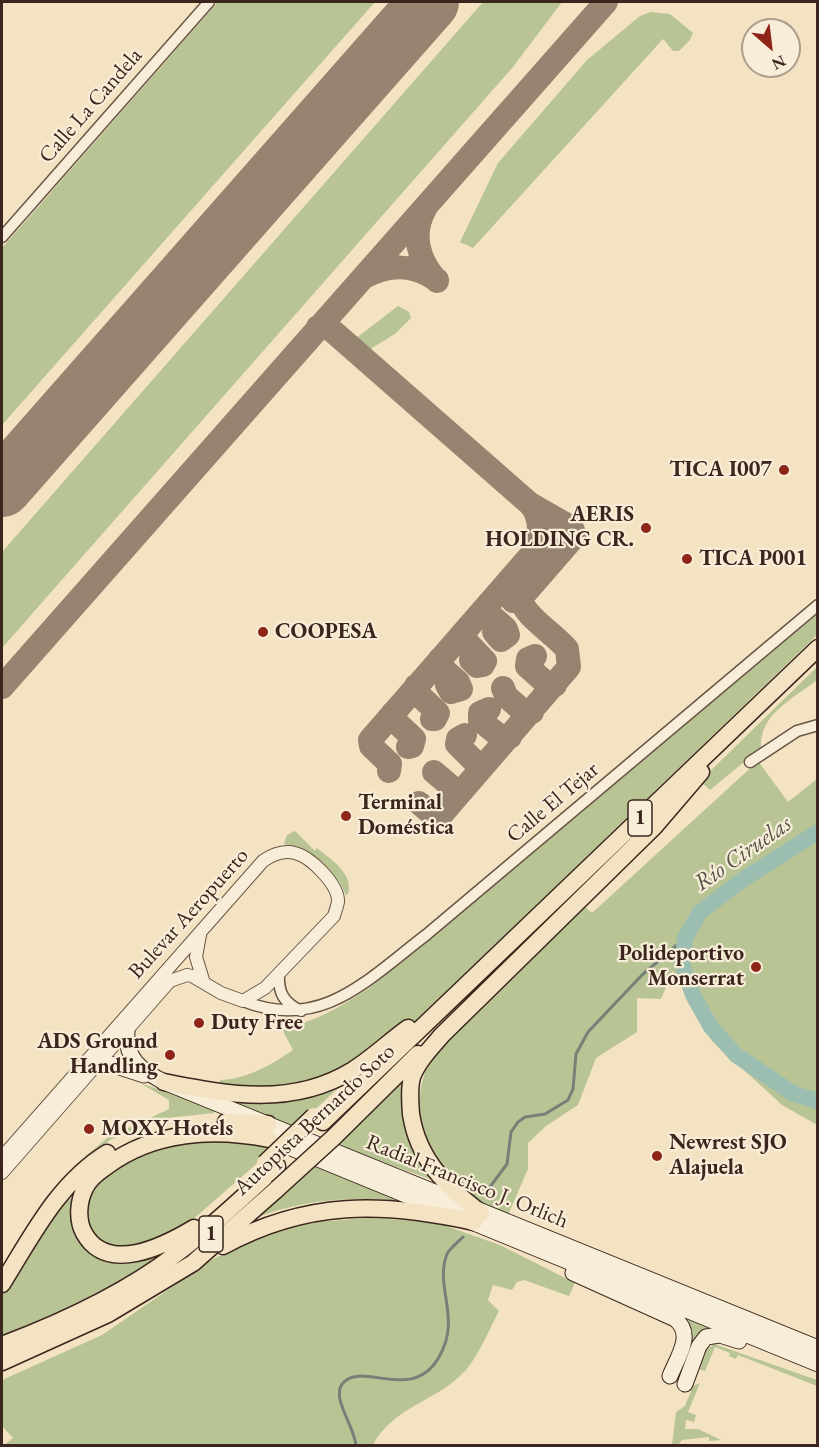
<!DOCTYPE html>
<html>
<head>
<meta charset="utf-8">
<style>
	body { margin:0 }
	#map { position:relative; width:819px; height:1447px; overflow:hidden; background:#f4e3c3; font-family:"EB Garamond",serif }
	canvas { display:block }
	.frame { position:absolute; inset:0; border:3px solid #3a261d; pointer-events:none }
	.north { position:absolute; left:741px; top:18px; width:60px; height:60px; box-sizing:border-box; background:#f8edd8; border:2px solid #ac9d8d; border-radius:50%; rotate:152deg; font-size:16px; font-weight:700; line-height:24px; text-align:center; color:#3a261d }
	.north::after { content:''; display:block; margin:auto; width:21px; height:27px; background:#8f2418; clip-path:polygon(50% 0,100% 100%,50% 72%,0 100%) }
</style>
</head>
<body>
<div id="map">
<canvas width="819" height="1447"></canvas>
<div class="frame"></div>
<div class="north">N</div>
</div>
<script>
const ctx = document.querySelector('canvas').getContext('2d');
ctx.lineJoin = 'round';
function fillPath(path, color) {
  ctx.fillStyle = color;
  ctx.fill(path, 'evenodd');
}
function stroke(path, color, width, dash) {
  ctx.strokeStyle = color;
  ctx.lineWidth = width;
  ctx.lineCap = dash ? 'butt' : 'round';
  ctx.setLineDash(dash || []);
  ctx.stroke(path);
}
function label(font, color, halo, rows, align = 'center') {
  ctx.font = font + ' "EB Garamond",serif';
  ctx.lineWidth = 4.5;
  ctx.setLineDash([]);
  ctx.textBaseline = 'middle';
  ctx.strokeStyle = halo;
  ctx.fillStyle = color;
  for (const [text, x, y, turn = 0] of rows) {
    ctx.save();
    ctx.translate(x, y);
    ctx.rotate((+turn || 0) * Math.PI / 180);
    ctx.textAlign = isNaN(turn) ? turn : align;
    if (halo) ctx.strokeText(text, 0, 0);
    ctx.fillText(text, 0, 0);
    ctx.restore();
  }
}
const green = new Path2D(`
	M 218,2 L 375,2 L 2,425 L 2,248 Z
	M 483,2 L 562,2 L 513,67 L 2,648 L 2,552 Z
	M 651,12 L 670,14 L 693,33 L 690,40 L 679,51 L 673,51 L 663,39 L 473,248 L 460,242 L 498,163 L 587,60 L 640,16 Z
	M 398,306 L 409,312 L 411,318 L 395,334 L 367,351 L 355,339 Z
	M 817,614 L 817,635 L 401,1035 L 310,1086 L 220,1089 L 220,1080 C 247,1079 271,1065 293,1050 L 282,1029 C 315,1022 340,1007 368,989 Z
	M 817,667 L 817,680 C 793,699 759,714 761,748 L 710,790 L 700,781 Z
	M 758,761 L 788,802 L 817,779 L 817,1125 L 782,1105 L 712,1041 L 673,971 L 661,999 L 637,998 L 637,1032 L 596,1058 L 578,1105 L 546,1126 L 528,1143 L 528,1169 L 508,1215 C 497,1211 483,1207 474,1200 C 422,1162 404,1115 432,1055 L 582,904 L 592,913 Z
	M 295,831 L 315,851 L 317,848 C 331,860 354,873 348,894 L 346,895 L 338,880 L 319,863 L 300,849 L 284,844 L 287,835 Z
	M 407,1076 L 418,1158 L 430,1179 L 334,1145 Z
	M 345,1082 L 295,1128 L 205,1095 L 253,1104 L 277,1101 Z
	M 140,1083 L 216,1109 L 214,1113 L 168,1118 L 112,1139 L 83,1158 L 107,1138 L 169,1109 L 169,1100 Z
	M 195,1137 L 276,1147 L 175,1235 L 132,1247 L 107,1246 L 94,1237 L 86,1219 L 87,1199 L 94,1185 L 138,1156 Z
	M 313,1165 L 403,1201 C 351,1196 300,1199 251,1220 Z
	M 66,1198 L 72,1199 L 74,1204 L 86,1245 L 166,1249 C 116,1288 59,1313 2,1336 L 2,1293 Z
	M 368,1218 L 435,1222 L 500,1245 L 575,1283 L 569,1296 L 524,1280 L 517,1282 L 512,1290 L 493,1285 L 488,1300 L 499,1311 C 490,1328 478,1357 465,1371 C 438,1401 392,1407 373,1445 L 4,1445 L 13,1438 L 2,1426 L 2,1380 L 102,1335 L 213,1259 L 272,1231 L 316,1222 Z
	M 679,1315 L 722,1331 L 714,1332 L 683,1373 L 676,1371 Z
	M 714,1344 L 817,1380 L 817,1386 L 738,1355 L 736,1359 L 729,1356 L 730,1353 L 715,1347 L 705,1371 L 697,1369 L 704,1352 Z
	M 700,1383 L 688,1412 L 696,1415 L 694,1422 L 686,1420 L 685,1429 L 698,1429 L 721,1440 L 709,1441 L 709,1437 L 682,1440 L 678,1445 L 672,1445 L 676,1412 L 685,1406 L 693,1386 Z`);
const stream = new Path2D(`
	M 484,1195 L 507,1164 L 511,1132 L 518,1122 L 525,1117 L 545,1114 L 568,1100 L 573,1089 L 576,1054 L 588,1032 L 642,975 L 685,938
	M 356,1446 C 355,1426 329,1396 344,1382 C 364,1362 413,1403 439,1357 C 462,1318 434,1287 447,1254 C 450,1248 458,1242 463,1237`);
const river = new Path2D(`
	M 818,832 L 742,880 L 700,912 L 685,938 L 682,964 L 693,995 L 711,1027 L 736,1055 L 794,1094 L 818,1101`);
const taxiway = new Path2D(`
	M 425,209 C 411,234 418,260 437,281
	M 364,277 C 389,264 412,263 437,280
	M 318,327 L 328,327 L 530,504 C 542,517 541,539 532,554 L 370,740 L 371,746 L 390,764 L 389,771
	M 513,601 L 522,597 L 575,536 L 572,528 L 530,504
	M 487,606 L 488,613 L 506,629 L 508,635 L 501,640 L 494,632
	M 465,631 L 464,639 L 485,661 L 483,665 L 477,666 L 471,660
	M 535,656 L 528,659 L 527,666 L 547,684 L 555,685
	M 440,659 L 441,667 L 458,682 L 461,689 L 451,692 L 447,685
	M 416,686 L 418,694 L 438,713 L 435,719 L 432,719
	M 2,687 L 606,2
	M 503,688 L 506,696 L 524,712 L 532,712
	M 489,709 L 480,713 L 480,720 L 503,739 L 510,737
	M 393,713 L 394,720 L 414,739 L 412,746 L 408,747
	M 465,735 L 458,739 L 457,744 L 476,763 L 485,764
	M 434,772 L 455,790 L 462,791
	M 419,803 L 433,815 L 442,814 L 569,667 L 567,649 C 541,620 505,611 524,564`);
const runway = new Path2D(`
	M 2,487 L 429,2`);
const minor = new Path2D(`
	M 2,237 L 209,2
	M 750,762 L 797,731 L 818,725
	M 279,974 C 278,993 284,1003 301,1011
	M 243,1001 C 321,1032 367,980 426,935 L 818,605`);
const tertiary = new Path2D(`
	M 200,935 L 196,957 L 204,983
	M 2,1157 L 263,861 C 273,854 283,850 295,853 C 311,857 339,885 338,902 C 337,907 335,912 334,916 L 265,988 L 243,1001 L 221,993 L 192,976 L 187,975 L 170,981 L 2,1173`);
const secondary = new Path2D(`
	M 127,1031 C 125,1059 141,1070 164,1082 L 818,1348
	M 101,1061 L 144,1075
	M 274,1141 L 818,1364
	M 573,1273 L 675,1319 C 695,1334 677,1358 670,1376
	M 685,1384 L 699,1346 L 706,1337 L 720,1335 L 739,1341`);
const trunk = new Path2D(`
	M 164,1082 C 229,1095 293,1107 353,1070 C 372,1058 390,1041 408,1028
	M 226,1122 L 268,1124
	M 323,1122 L 818,648
	M 334,1137 L 418,1054
	M 481,1213 C 446,1186 418,1160 411,1114 C 410,1102 409,1088 412,1077 C 418,1061 431,1048 442,1035 L 654,827 L 701,772
	M 194,1228 C 164,1246 107,1275 84,1233 C 77,1220 78,1202 85,1188 C 89,1179 98,1172 107,1166 C 154,1131 214,1128 269,1139
	M 223,1246 C 307,1200 383,1202 474,1222
	M 2,1284 C 32,1236 58,1183 107,1153
	M 2,1345 C 60,1323 127,1292 176,1254 C 212,1227 244,1196 277,1166
	M 2,1362 L 108,1314 L 193,1263 L 277,1189`);
const trunkBridge = new Path2D(`
	M 265,1163 L 314,1116
	M 277,1189 L 334,1137`);
const markers = [
	[784,470,6,"#8f2418"],
	[646,528,6,"#8f2418"],
	[687,559,6,"#8f2418"],
	[263,632,6,"#8f2418"],
	[346,816,6,"#8f2418"],
	[756,967,6,"#8f2418"],
	[199,1023,6,"#8f2418"],
	[170,1055,6,"#8f2418"],
	[89,1129,6,"#8f2418"],
	[657,1156,6,"#8f2418"]
];
const shields = [
	[640,818,24],
	[211,1234,24]
];
const shieldNames = [
	["1",640,818],
	["1",211,1234]
];
const streetNames = [
	["Calle La Candela",91,106,-49],
	["Calle El Tejar",553,803,-40],
	["Bulevar Aeropuerto",189,914,-48],
	["Autopista Bernardo Soto",315,1120,-43],
	["Radial Francisco J. Orlich",467,1182,22]
];
const poiNames = [
	["TICA I007",772,470,"right"],
	["AERIS",634,515,"right"],
	["HOLDING CR.",634,540,"right"],
	["TICA P001",699,559],
	["COOPESA",275,632],
	["Terminal",358,803],
	["Doméstica",358,828],
	["Polideportivo",744,954,"right"],
	["Monserrat",744,979,"right"],
	["Duty Free",211,1023],
	["ADS Ground",158,1042,"right"],
	["Handling",158,1067,"right"],
	["MOXY Hotels",101,1129],
	["Newrest SJO",669,1143],
	["Alajuela",669,1168]
];
const waterNames = [
	["Río Ciruelas",743,854,-35]
];
fillPath(green, '#b9c495');
stroke(stream, '#758176', 3);
stroke(river, '#9cbeb1', 16);
stroke(taxiway, '#978470', 24);
stroke(runway, '#978470', 60);
stroke(minor, '#685546', 13);
stroke(tertiary, '#685546', 14);
stroke(secondary, '#3a261d', 17);
stroke(trunk, '#3a261d', 19);
stroke(minor, '#f8edd8', 10);
stroke(tertiary, '#f8edd8', 12);
stroke(secondary, '#f8edd8', 15);
stroke(trunk, '#f4e3c3', 16);
stroke(trunkBridge, '#3a261d', 19, []);
stroke(trunkBridge, '#f4e3c3', 16);
for (const [x, y, r, color] of markers) {
  const dot = new Path2D();
  dot.arc(x, y, r, 0, 2 * Math.PI);
  ctx.fillStyle = color;
  ctx.fill(dot);
  stroke(dot, '#f8edd8', 2);
}
for (const [x, y, w] of shields) {
  const box = new Path2D();
  box.roundRect(x - w / 2, y - 18, w, 36, 4.5);
  ctx.fillStyle = '#f8edd8';
  ctx.fill(box);
  stroke(box, '#3a261d', 1.5);
}
label('bold 21px', '#3a261d', null, shieldNames);
label('22px', '#3a261d', '#f8edd8', streetNames);
label('bold 22px', '#3a261d', '#f8edd8', poiNames, 'left');
label('italic 24px', '#575449', '#f8edd8', waterNames);
</script>
</body>
</html>
